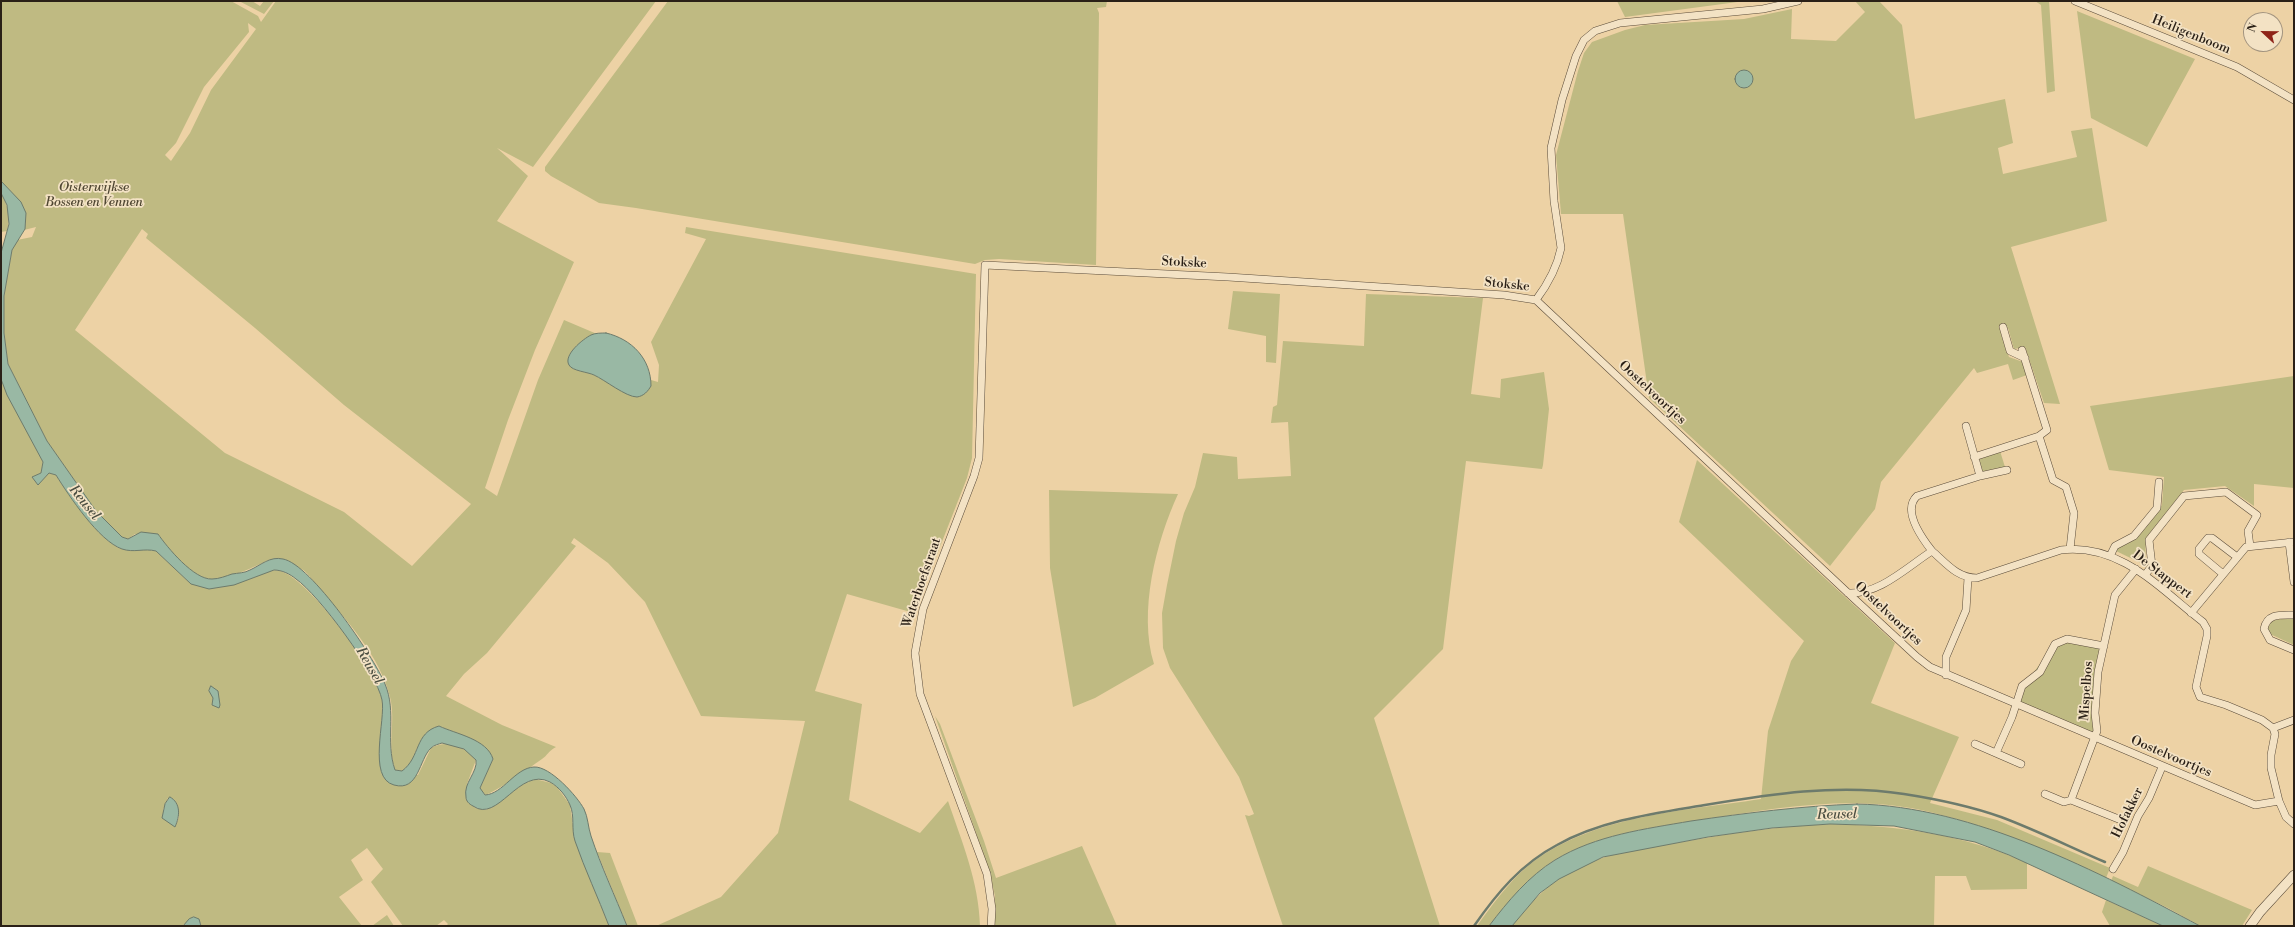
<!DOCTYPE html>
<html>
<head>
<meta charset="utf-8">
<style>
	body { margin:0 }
	#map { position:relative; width:2295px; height:927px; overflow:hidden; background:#edd2a5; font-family:"Libre Bodoni",serif }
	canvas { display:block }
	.frame { position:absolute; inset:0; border:2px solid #2a2017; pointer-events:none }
	.north { position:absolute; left:2243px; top:12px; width:40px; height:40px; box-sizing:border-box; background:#f3e2c4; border:1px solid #a3947f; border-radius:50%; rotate:292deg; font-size:11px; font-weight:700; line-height:16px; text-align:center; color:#2a2017 }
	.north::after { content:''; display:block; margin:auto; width:14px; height:18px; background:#8f2418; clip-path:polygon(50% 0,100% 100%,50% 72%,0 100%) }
</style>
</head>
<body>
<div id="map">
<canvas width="2295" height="927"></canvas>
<div class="frame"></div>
<div class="north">N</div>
</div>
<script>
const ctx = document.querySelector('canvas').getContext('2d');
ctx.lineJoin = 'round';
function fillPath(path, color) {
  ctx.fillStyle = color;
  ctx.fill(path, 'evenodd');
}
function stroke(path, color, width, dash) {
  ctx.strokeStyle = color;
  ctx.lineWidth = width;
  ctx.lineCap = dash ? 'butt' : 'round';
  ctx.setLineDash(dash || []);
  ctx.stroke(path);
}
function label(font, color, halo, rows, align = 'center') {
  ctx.font = font + ' "Libre Bodoni",serif';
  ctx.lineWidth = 3.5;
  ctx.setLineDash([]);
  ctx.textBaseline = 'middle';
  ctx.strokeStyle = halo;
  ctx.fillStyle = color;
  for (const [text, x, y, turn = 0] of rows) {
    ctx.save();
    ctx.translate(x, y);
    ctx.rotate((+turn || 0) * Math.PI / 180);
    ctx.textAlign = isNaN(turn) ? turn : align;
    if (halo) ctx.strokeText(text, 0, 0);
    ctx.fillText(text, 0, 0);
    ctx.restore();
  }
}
const green = new Path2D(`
	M 1,1 L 231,1 L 258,16 L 261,22 L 276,1 L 656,1 L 533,167 L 497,148 L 528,176 L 497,221 L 574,262 L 535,350 L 508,420 L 485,488 L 497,496 L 538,380 L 564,320 L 597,334 L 581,342 L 570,355 L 573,368 L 592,374 L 634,396 L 651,386 L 651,380 L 658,382 L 659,365 L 651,342 L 706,239 L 685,233 L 686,227 L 976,274 L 972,458 L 967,478 L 914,613 L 847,594 L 815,691 L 862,704 L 849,800 L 920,833 L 948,801 C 962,842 979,882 980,926 L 656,926 L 721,897 L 778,833 L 805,721 L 701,716 L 645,602 L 608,563 L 574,538 L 571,543 L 576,546 L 487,653 L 464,674 L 446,696 L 502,725 L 556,747 C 547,752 548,755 542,759 C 525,771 505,786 486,795 L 480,791 L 480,788 L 493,759 L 455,733 L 439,726 L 417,748 L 412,763 L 402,771 L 395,770 C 387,746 396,721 390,697 C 380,656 346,619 319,589 C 314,583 309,574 303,570 C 293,565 278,563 268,560 C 255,567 224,581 210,579 C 189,576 169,550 158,534 L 135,534 L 128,539 L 122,537 L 96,511 L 47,441 L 8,364 L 4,333 L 4,296 L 12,250 L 17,240 L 32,237 L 36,227 L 24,230 C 31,208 14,196 1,181 ZM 248,23 L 256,29 L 211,90 L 190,133 L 171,161 L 165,155 L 176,143 L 204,87 L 249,32 ZM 142,229 L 148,234 L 146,238 L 255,328 L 344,405 L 471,504 L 412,566 L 344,512 L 225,453 L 75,330 Z
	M 239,1 L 252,1 L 260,6 L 264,1 L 274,1 L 264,14 Z
	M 668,1 L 1107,1 L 1106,7 L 1097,8 L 1099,13 L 1096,265 L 999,259 L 985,260 L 975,264 L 636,208 L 599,203 L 551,176 L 545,171 L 545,167 Z
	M 1617,1 L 1745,1 L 1625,17 Z
	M 1855,1 L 1879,1 L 1902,25 L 1915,119 L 2005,99 L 2013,143 L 1998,148 L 2003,174 L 2077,157 L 2071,131 L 2092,128 L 2107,221 L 2011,247 L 2060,404 L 2044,403 L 2025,347 L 2014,349 L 2008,328 L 2001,334 L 2009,357 L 2023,362 L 2027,375 L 2013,380 L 2008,364 L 1977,373 L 1974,368 L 1881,482 L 1875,509 L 1830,566 L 1649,398 L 1623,214 L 1561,214 L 1556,155 L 1578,71 L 1584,53 L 1592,42 L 1625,30 L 1645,25 L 1744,19 L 1792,9 L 1791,39 L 1836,41 L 1865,12 Z
	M 2035,1 L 2049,1 L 2055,91 L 2047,93 L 2041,5 Z
	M 2077,11 L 2195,59 L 2147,147 L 2091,118 Z
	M 1,193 C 8,206 11,216 7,231 L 1,232 Z
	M 1233,291 L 1280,294 L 1276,363 L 1266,362 L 1266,336 L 1228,329 Z
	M 1366,294 L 1483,298 L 1471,394 L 1500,398 L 1501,379 L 1544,372 L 1549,409 L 1543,465 L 1542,469 L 1466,461 L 1443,649 L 1374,718 L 1440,926 L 1283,926 L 1245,815 L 1249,816 L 1254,814 L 1239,777 L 1170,668 L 1163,648 L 1162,613 L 1167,585 L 1176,541 L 1184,513 L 1195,487 L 1203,453 L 1237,457 L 1238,479 L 1291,476 L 1288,422 L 1271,423 L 1273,407 L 1277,405 L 1283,341 L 1364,346 Z
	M 2294,376 L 2294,488 L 2254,484 L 2254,506 L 2225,486 L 2184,490 L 2146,538 L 2145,565 L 2116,551 L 2116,549 L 2159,510 L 2162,505 L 2164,477 L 2109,470 L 2090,406 Z
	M 1,379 L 43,462 L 41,473 L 33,477 L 38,484 L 49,473 L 56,475 C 67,493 102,544 122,549 C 135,552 145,548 156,551 L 191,584 C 208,583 229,585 246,580 C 257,578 269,567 280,571 C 308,578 377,671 382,700 C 386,724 375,749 382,773 L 418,775 L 431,748 C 447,739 465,746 476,760 L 467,784 L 475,808 L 486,810 L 523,784 L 535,779 L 551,783 L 557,787 L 570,805 L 575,839 L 609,926 L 446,926 L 448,924 L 444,920 L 436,926 L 403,926 L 371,882 L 383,869 L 367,848 L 351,860 L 363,880 L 339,897 L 362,926 L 201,926 L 201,923 L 184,924 L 183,926 L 1,926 ZM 168,798 L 179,817 L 175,827 L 163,810 Z
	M 2000,451 L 2005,467 L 1988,473 L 1982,472 L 1978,462 L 1980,458 Z
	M 1697,460 L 1895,643 L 1871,703 L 1959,737 L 1930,803 L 1997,820 L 2110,868 L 2106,878 C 2046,852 1986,824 1921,810 C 1851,795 1776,808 1706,819 C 1655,827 1603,833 1558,858 C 1530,875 1510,901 1489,926 L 1477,926 C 1492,905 1508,883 1528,866 C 1591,815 1684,811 1761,799 L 1768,731 L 1791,661 L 1804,641 L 1679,522 Z
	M 1049,490 L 1178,494 C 1156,542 1138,612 1154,664 L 1095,698 L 1073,707 L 1050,568 Z
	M 2292,617 L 2294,618 L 2294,645 L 2270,634 L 2268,628 L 2271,621 Z
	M 2065,642 L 2098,647 L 2100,651 L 2094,730 L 2092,732 L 2021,704 L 2019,699 C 2027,678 2046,653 2065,642 Z
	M 935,716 L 940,724 L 984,841 L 996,878 L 1082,846 L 1117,926 L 994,926 L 995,896 L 989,870 Z
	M 1830,824 C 1898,826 1964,834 2027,863 L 2027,889 L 1971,890 L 1966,876 L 1935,876 L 1934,926 L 1512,926 C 1529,904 1547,884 1572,871 C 1604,853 1640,849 1676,843 C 1727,834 1778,826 1830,824 Z
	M 597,852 L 610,853 L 638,926 L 627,926 Z
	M 2148,866 L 2252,910 L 2242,926 L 2200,926 L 2168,908 L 2111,881 L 2113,876 L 2138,887 Z
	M 2106,900 L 2163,926 L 2110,926 L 2102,912 Z
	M 387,915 L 394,926 L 372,926 Z`);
const water = new Path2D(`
	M1735 79a9 9 0 1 1 18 0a9 9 0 1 1-18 0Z
	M 1,181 L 21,202 L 26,213 L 25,229 L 12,250 L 4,296 L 4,333 L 8,364 L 47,441 L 96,511 L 122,537 L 128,539 L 141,532 L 158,534 C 167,547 194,580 212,579 C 219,579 226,576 232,574 C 238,573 245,573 250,570 C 261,565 270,556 283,559 C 311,564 374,657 385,684 C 397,712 385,741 395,770 L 402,771 C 421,757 414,733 439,726 C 456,734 487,739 493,759 L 480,788 L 485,795 C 503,794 515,768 534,767 C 550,766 577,796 584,809 C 588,817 588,827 591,836 C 601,866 615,896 627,926 L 609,926 C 598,897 585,870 575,841 C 571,829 575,816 570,805 C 566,796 559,787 550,782 C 519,766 498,824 473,806 C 469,804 466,801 466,797 C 463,783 478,772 476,760 L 464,749 L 442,743 C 439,744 434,745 431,748 C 419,759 419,792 394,785 C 367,778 386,719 382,700 C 377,673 318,594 296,579 C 290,574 282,570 274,570 L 234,585 L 209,589 L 191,584 L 156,551 C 144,548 134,553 122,549 C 99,541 69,496 56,475 L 49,473 L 38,485 L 32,477 L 41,473 L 43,462 L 7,395 L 1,379 L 1,253 L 9,224 L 7,205 L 1,193 Z
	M 606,333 C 632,339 651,359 651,386 C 648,391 644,396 637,397 C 626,397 605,380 594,375 C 588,372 572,371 569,365 C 563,355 583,339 591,335 C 595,333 601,333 606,333 Z
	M 211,686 L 218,691 L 220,705 L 219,708 L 212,705 L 213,698 L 209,691 Z
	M 170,797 C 181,803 180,816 175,827 L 162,818 L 165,804 Z
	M 1857,804 C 1973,806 2099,872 2200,926 L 2163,926 L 2009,855 L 1975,842 L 1894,826 L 1830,824 L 1772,828 L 1708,837 L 1603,857 L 1559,879 L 1540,893 L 1512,926 L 1489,926 C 1508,901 1529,876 1555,860 C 1596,835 1645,829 1691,821 C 1746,813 1801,806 1857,804 Z
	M 194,917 L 199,919 L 201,926 L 183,926 L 189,919 Z`);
const stream = new Path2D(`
	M 1474,926 C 1497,893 1521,864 1557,845 C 1600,821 1650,814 1699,806 C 1766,795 1836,783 1904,794 C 1936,799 1970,806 2001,817 C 2036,830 2070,847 2105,862`);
const minor = new Path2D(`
	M 2075,1 L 2237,67 L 2294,100
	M 1536,300 L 1848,593 L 1917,657 L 1930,667 L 2255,805 L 2279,801 L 2286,817 L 2294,824
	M 2003,327 L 2010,351 L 2025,358
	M 2022,350 L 2047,430 L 2039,436 L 2053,480 L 2066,487 L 2074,513 L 2070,549
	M 1966,426 L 1980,476
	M 1974,457 L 2039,436
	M 2289,542 L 2294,582
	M 1932,551 C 1921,537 1902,510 1917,496 L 1980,476 L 2007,470
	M 2110,556 L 2115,546 L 2134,536 L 2157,508 L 2159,482
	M 2223,574 L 2199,554 L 2199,549 L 2208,538 L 2212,538 L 2237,557
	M 2145,575 L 2152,566 L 2149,540 L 2184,496 L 2226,492 L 2257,515 L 2248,531 L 2250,546
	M 1848,593 C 1879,595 1907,567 1932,551 C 1946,563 1957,578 1977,578 L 2061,550 C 2121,543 2160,589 2203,622 L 2207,629 L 2207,636 L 2196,687 L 2200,697 L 2226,705 L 2262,720 L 2273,728 L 2275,734 L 2271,755 L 2271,768 L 2279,801
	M 2191,613 L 2246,547 L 2294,542
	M 2294,615 C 2281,615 2267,613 2264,629 L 2270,640 L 2294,650
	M 1946,675 L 1946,657 L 1966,610 L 1968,578
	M 2273,728 L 2294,720
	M 1975,744 L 2021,764
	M 1996,753 L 2012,717 L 2022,686 L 2040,672 L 2055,644 L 2067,639 L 2104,646
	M 2045,794 L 2064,802 L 2071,800 L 2121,820
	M 2071,800 L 2097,731 L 2095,713 L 2098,672 L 2115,595 L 2136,569
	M 2113,869 L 2123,852 L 2138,816 L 2149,798 L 2162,767
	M 991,926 L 992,909 L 987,874 L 920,694 L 915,653 L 923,609 L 974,476 L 979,458 L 985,265 L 1228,277 L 1504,295 L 1536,300 C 1548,284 1557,268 1561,248 L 1554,201 L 1551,148 L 1562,100 L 1576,56 L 1584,40 L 1595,31 L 1620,23 L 1763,9 L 1798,1`);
const tertiary = new Path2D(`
	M 2250,926 L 2260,912 L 2294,875`);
const streetNames = [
	["Heiligenboom",2191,35,22],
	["Stokske",1184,263,3],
	["Stokske",1507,285,6],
	["Oostelvoortjes",1652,393,43],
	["De Stappert",2162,575,37],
	["Waterhoefstraat",922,583,-71],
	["Oostelvoortjes",1888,614,43],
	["Mispelbos",2087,691,-86],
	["Oostelvoortjes",2171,757,23],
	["Hofakker",2128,813,-64]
];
const parkNames = [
	["Oisterwijkse",94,188],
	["Bossen en Vennen",94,203]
];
const waterNames = [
	["Reusel",84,503,51],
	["Reusel",369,666,60],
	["Reusel",1837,815,-1]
];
fillPath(green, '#bfba82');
fillPath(water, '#99b8a4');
stroke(water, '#6d7b6c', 1);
stroke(stream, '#6d7b6c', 2.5);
stroke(minor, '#5b4c3a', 8);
stroke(tertiary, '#5b4c3a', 10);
stroke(minor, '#f3e2c4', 7);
stroke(tertiary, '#f3e2c4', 9);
label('13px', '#2a2017', '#f3e2c4', streetNames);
label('italic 13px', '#4f4632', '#f3e2c4', parkNames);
label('italic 14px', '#4b4e41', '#f3e2c4', waterNames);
</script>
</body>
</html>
